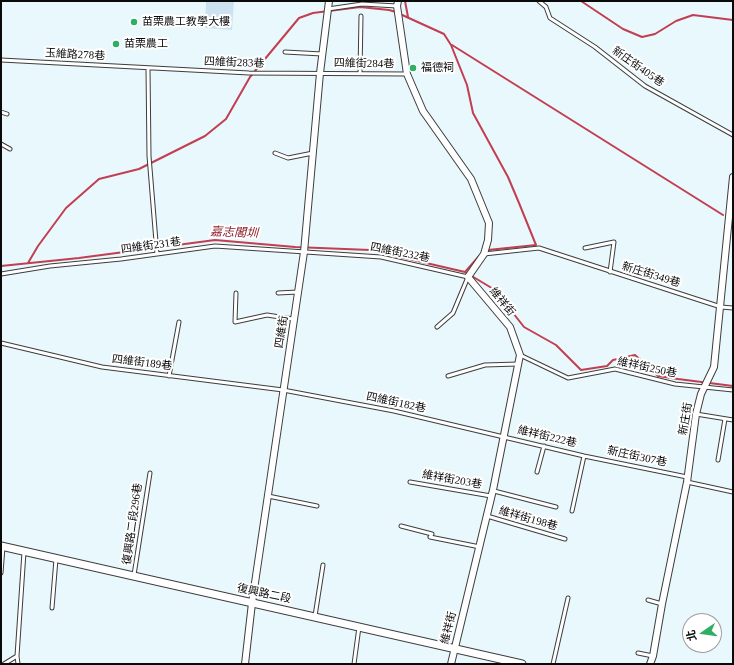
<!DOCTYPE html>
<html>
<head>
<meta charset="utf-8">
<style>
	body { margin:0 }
	#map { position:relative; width:734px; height:665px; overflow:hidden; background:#e9f8fd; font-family:"Times New Roman","Noto Sans TC",serif }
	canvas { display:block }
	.frame { position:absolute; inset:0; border:2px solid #0a0a0a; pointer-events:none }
	.north { position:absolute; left:682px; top:613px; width:40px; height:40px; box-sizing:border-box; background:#fff; border:1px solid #9d9d9d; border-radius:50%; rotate:257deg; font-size:11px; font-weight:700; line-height:16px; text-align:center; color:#0a0a0a }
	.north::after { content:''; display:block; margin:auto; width:14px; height:18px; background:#2fae65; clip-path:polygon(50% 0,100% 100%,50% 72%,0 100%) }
</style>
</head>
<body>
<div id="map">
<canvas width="734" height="665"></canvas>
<div class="frame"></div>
<div class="north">北</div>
</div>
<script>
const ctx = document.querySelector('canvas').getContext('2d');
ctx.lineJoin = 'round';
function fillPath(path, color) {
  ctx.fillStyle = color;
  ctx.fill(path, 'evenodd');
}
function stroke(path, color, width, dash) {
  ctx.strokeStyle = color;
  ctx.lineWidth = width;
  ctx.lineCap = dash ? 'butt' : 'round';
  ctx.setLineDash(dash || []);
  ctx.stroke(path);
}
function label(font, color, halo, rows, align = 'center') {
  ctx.font = font + ' "Times New Roman","Noto Sans TC",serif';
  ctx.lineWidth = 4;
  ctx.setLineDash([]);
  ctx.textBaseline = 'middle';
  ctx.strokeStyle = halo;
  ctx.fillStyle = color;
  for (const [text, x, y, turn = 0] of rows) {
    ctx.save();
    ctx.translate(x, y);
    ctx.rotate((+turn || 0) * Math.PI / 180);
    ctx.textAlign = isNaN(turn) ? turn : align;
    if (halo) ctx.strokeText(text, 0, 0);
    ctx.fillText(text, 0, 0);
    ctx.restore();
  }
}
const farmland = new Path2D(`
	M 206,1 L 234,1 L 232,30 L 205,28 Z`);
const stream = new Path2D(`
	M 405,1 L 408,17
	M 581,1 L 623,29 L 642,37 L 655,34 L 676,21 L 693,15 L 733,20
	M 400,14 L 444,34 L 451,45 L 467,85 L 473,113 L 508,177 L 519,203 L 536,245 L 488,250 L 486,252
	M 452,45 L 723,215
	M 28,263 L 38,246 L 66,208 L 99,179 L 139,169 L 205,136 L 226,119 L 250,77 L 299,18 L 313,13 L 360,7 L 389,10 L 396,12
	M 1,266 L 79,258 L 215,240 L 295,247 L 370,250 L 465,272 L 495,290 L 524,327 L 556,345 L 581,370 L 607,366 L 613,360 L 635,355 L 658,376 L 678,379 L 733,386
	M 465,272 L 480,255`);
const service = new Path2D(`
	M 539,1 L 546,7 L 550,18 L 595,47 L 645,86 L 733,135
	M 328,9 L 362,4 L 397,6
	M 285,52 L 322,54
	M 1,60 L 249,73 L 407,74
	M 148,68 L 149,156 L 157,254
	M 360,73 L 361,16
	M 1,112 L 7,114
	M 1,144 L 10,149
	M 275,153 L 288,158 L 313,153
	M 585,248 L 614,242 L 610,272
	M 484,254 L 539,248 L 721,307 L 733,308
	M 1,274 L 50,266 L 121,259 L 215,246 L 381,257 L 468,277 L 453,313 L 437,327
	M 236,293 L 235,322 L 267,315 L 293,319
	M 278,293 L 298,292
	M 1,343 L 102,367 L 283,390 L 394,411 L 584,456 L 687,477
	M 520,355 L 568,378 L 615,369 L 675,384 L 733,390
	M 169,376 L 179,322
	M 448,376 L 485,365 L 518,364
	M 696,414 L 733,420
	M 718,460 L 725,419
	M 537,472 L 544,446
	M 410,482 L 491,496
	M 687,482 L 733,492
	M 494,491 L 556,507
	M 268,496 L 317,506
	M 572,511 L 584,456
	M 487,516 L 565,539
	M 401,526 L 432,534 L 430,537 L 480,547
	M 1,573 L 3,547
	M 134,575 L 150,473
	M 648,600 L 662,604
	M 52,608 L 56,559
	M 315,616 L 323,565
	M 638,653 L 653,656
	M 17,656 L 18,664
	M 4,664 L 17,656 L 24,552
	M 354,664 L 359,627
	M 553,664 L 568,598`);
const minor = new Path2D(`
	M 398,1 L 397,6 L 407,74 L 423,111 L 471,179 L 489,223 L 488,240 L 484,254 L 468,277 L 510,327 L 520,355 L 493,490 L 451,664
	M 245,664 L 252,603 L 304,252 L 320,73 L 329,1
	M 650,664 L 653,656 L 662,604 L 687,482 L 696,414 L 701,394 L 714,367 L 733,177`);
const tertiary = new Path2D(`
	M 1,546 L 522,664`);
const markers = [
	[134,22,4,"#2fae65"],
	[116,44,4,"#2fae65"],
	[413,68,4,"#2fae65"]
];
const poiNames = [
	["苗栗農工教學大樓",142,22],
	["苗栗農工",124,44],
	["福德祠",421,68]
];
const streetNames = [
	["玉維路278巷",75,55,3],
	["四維街283巷",234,63,2],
	["四維街284巷",364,64,1],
	["新庄街405巷",638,67,35],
	["四維街231巷",151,246,-8],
	["四維街232巷",400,253,11],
	["新庄街349巷",651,275,17],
	["維祥街",502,302,51],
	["四維街",282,332,-81],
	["四維街189巷",142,363,7],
	["維祥街250巷",647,368,12],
	["四維街182巷",396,403,12],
	["新庄街",686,419,-80],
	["維祥街222巷",547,437,13],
	["新庄街307巷",637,457,12],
	["維祥街203巷",452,480,10],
	["維祥街198巷",528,519,16],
	["復興路二段296巷",133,524,-82],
	["復興路二段",264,594,12],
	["維祥街",449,628,-76]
];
const waterNames = [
	["嘉志閣圳",234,233,2]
];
fillPath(farmland, '#cce2f0');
stroke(stream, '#c13f50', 2);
stroke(service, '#3d3d3d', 5);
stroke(minor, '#3d3d3d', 8);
stroke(tertiary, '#3d3d3d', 9);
stroke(service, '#fff', 3);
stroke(minor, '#fff', 6);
stroke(tertiary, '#fff', 7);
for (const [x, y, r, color] of markers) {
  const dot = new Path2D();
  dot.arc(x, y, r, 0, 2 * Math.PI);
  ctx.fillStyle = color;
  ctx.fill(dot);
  stroke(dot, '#fff', 1.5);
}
label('11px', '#0a0a0a', '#fff', poiNames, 'left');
label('11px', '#0a0a0a', '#fff', streetNames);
label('italic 12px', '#901f29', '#fff', waterNames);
</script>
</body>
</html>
